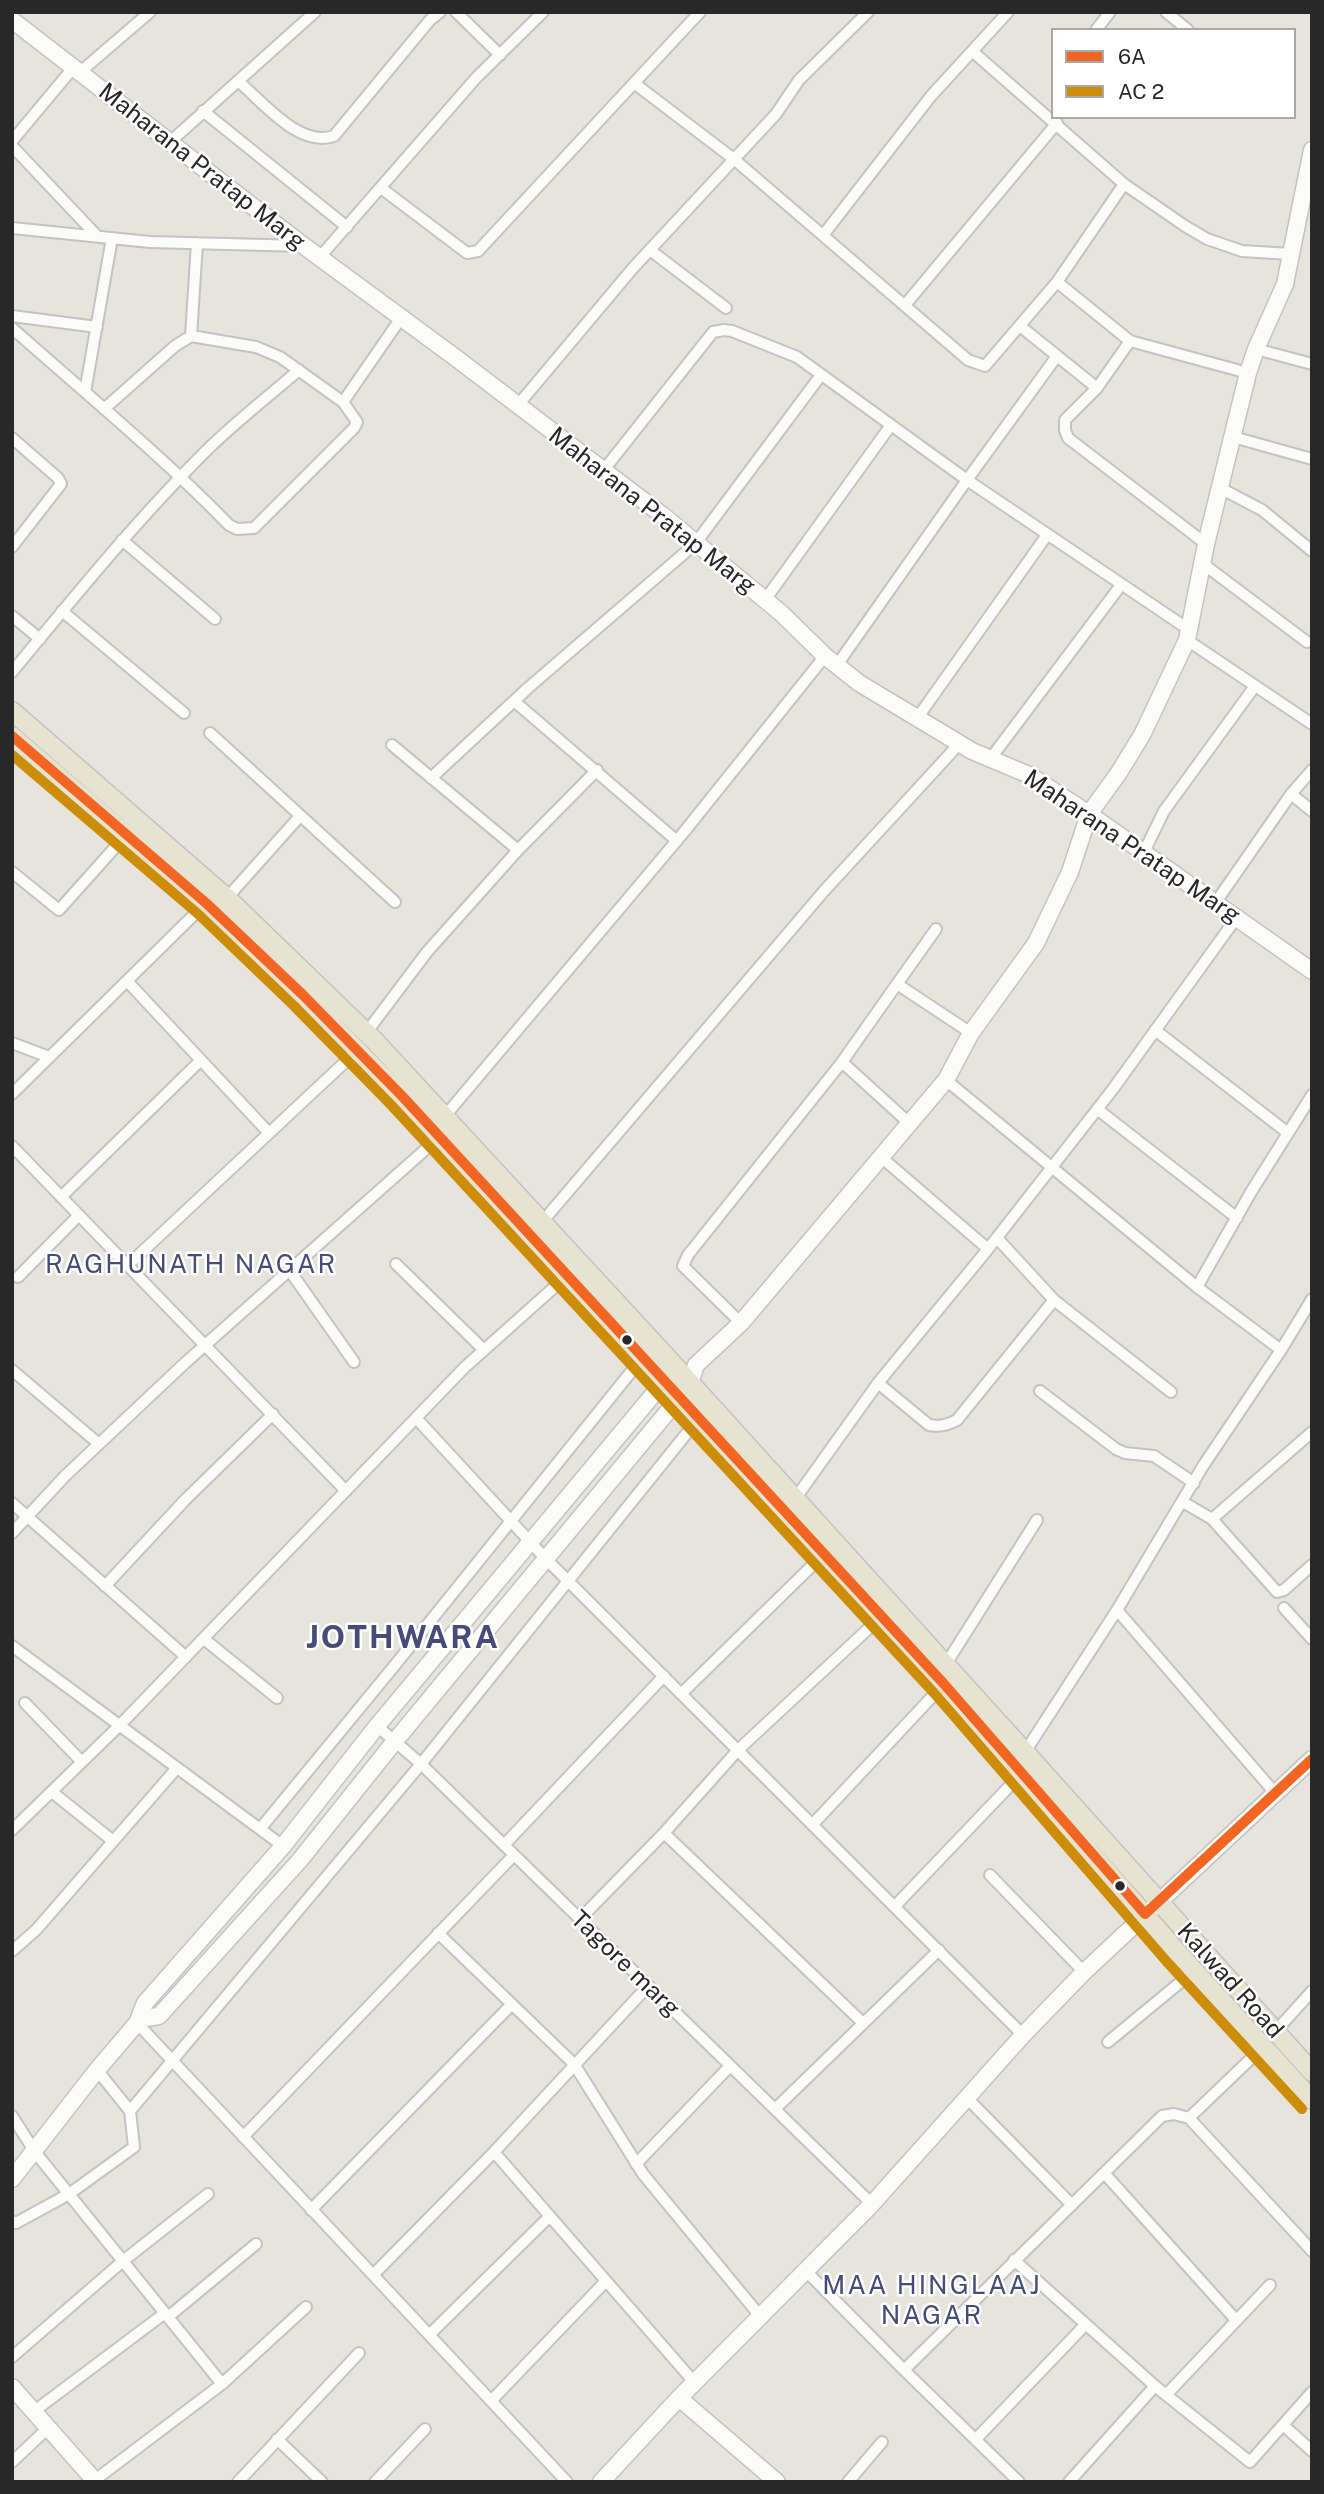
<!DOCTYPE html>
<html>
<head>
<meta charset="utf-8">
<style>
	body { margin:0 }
	#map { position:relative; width:1324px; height:2494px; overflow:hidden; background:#e7e4dd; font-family:"Public Sans",sans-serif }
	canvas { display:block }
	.frame { position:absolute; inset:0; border:14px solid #282828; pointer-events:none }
	.legend { position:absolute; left:1051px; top:28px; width:245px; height:91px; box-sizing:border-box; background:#fff; border:2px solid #a9a9a9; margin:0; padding:9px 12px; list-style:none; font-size:21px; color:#282828 }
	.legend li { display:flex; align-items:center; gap:14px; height:35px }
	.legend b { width:35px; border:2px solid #a9a9a9 }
</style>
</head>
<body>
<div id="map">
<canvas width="1324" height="2494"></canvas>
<div class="frame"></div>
<ul class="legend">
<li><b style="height:9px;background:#f26522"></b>6A</li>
<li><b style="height:9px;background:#ce8d08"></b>AC 2</li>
</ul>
</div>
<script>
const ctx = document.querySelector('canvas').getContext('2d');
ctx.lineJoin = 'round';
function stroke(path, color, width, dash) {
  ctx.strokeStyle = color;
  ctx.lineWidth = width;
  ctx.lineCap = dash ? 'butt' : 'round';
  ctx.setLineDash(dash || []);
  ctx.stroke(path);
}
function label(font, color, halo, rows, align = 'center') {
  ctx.font = font + ' "Public Sans",sans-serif';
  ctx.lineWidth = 5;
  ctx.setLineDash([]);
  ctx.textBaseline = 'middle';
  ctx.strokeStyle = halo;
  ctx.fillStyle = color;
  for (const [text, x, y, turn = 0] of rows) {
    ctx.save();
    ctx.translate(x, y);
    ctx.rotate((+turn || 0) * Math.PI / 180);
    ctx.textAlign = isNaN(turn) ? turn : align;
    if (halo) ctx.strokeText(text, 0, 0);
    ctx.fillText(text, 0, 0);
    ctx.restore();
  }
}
const street = new Path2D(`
	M 456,12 L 500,55
	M 1166,12 L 1188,30
	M 1096,30 L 1110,12
	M 972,51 L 1124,184 L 1185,226 L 1207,239 L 1242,251 L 1291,254
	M 79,73 L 150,12
	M 238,81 C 263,102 299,148 334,136 L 430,20 L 440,12
	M 634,83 L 735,160 L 968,360 L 985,366 L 1057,282 L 1124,184
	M 203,111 L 347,227
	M 12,141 L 73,68
	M 170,142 L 315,12
	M 12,146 L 97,236
	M 381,188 L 467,253 L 478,251 L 700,12
	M 12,228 L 150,242 L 304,246
	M 824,234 L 931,96 L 1008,12
	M 650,250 L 726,308
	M 319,258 L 476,78 L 543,12
	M 1057,282 L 1130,341 L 1248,373
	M 905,305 L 1057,123
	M 12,316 L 97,327
	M 1020,326 L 1097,388
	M 12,328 C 85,393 161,455 229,525 L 237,529 L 254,528 L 354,428 L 357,422 L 343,402 L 280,357 L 256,347 L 191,336 L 175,346 L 104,409
	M 191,336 L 197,243
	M 1130,341 L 1097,388 L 1065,420 L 1065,430 L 1068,438 L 1206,544
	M 1256,349 L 1312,364
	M 85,392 L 112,238
	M 343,402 L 401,318
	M 518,405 L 633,268 L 776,114 L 799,80 L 868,12
	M 1233,437 L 1312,459
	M 12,438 L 58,478 L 61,484 L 12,547
	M 603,471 L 713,332 L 724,330 L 732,331 L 797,357 L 967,480 L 1188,629
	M 1220,488 L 1262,510 L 1312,551
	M 122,540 L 215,619
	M 1202,563 L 1307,642
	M 765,600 L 891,425
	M 62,611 L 184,713
	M 12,616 L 40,639
	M 1187,640 L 1312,724
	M 837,665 L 967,480 L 1057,356
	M 12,672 C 76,595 139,517 210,447 C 238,420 270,395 299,370
	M 514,701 L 677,841
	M 918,717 L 1047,535
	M 210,733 L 395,902
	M 392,745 L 518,850
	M 991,758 L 1121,585
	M 431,778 L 528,688 L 695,544 L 821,375
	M 1291,794 L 1312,811
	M 1144,852 L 1164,811 L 1255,686
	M 12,872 L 59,910 L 127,834
	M 227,898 L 300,816
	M 1216,902 L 1291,794 L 1312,770
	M 127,981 L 269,1133
	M 897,984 L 936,929
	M 1155,1030 L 1288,1133
	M 366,1033 L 427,952 L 518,850 L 597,770
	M 12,1043 L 49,1057
	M 842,1062 L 909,1123
	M 946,1080 L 1197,1287 L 1281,1350
	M 12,1094 L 206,903
	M 1097,1109 L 1237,1218
	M 445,1116 L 684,832 L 825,656
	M 12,1146 L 346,1491
	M 881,1157 L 988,1249
	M 61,1197 L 201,1060
	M 543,1221 L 824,891 L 960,743
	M 997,1238 L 1054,1300 L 1171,1392
	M 396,1264 L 484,1350
	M 128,1265 L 358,1050
	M 290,1271 L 354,1362
	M 18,1277 L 79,1215
	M 1197,1287 L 1251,1192 L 1312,1095
	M 741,1323 L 683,1266 L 688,1255 L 842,1062 L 897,984 L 971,1033
	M 12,1370 L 99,1444
	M 878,1383 L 929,1425 C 940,1427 947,1425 957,1420 L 1054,1300
	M 1040,1391 L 1116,1449 L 1125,1453 L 1154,1456 L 1194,1483
	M 416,1418 L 545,1558 L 1023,2035
	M 795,1499 L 878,1383 L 988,1249 L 1113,1089 L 1237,917
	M 1183,1502 L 1212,1519 L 1312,1432
	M 12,1503 L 186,1657
	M 1212,1519 L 1277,1592 L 1284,1590 L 1312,1565
	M 12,1533 L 65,1476 L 185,1363 L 444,1133
	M 105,1586 L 185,1500 L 273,1414
	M 1284,1608 L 1312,1639
	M 1117,1610 L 1275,1793
	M 204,1639 L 277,1698
	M 12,1646 L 283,1846
	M 946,1664 L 1037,1520
	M 681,1694 L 823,1555
	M 25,1703 L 82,1762
	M 377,1726 L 421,1764 L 872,2204
	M 1025,1752 L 1117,1610 L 1203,1466 L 1281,1350 L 1312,1299
	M 52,1792 L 113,1841
	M 813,1824 L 944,1684
	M 260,1829 L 395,1665 L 643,1357
	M 12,1830 L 120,1725 L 465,1367 L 568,1275
	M 664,1833 L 863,2023
	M 504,1845 L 664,1676
	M 990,1875 L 1084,1972
	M 895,1906 L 1023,1772
	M 580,1919 L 664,1833 L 738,1750 L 882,1616
	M 438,1933 L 574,2064 L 643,2174 L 760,2316
	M 12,1951 L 36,1930 L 176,1769
	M 137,2023 L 567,2482
	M 1275,2032 L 1312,1991
	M 1108,2042 L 1194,1971
	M 97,2070 L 130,2111
	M 967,2098 L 1072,2205
	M 775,2109 L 939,1950
	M 12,2116 L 35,2152 L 222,2384
	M 1189,2118 L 1263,2047
	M 243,2137 L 514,1855
	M 494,2152 L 694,2382
	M 636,2164 L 730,2066
	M 1105,2174 L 1236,2320
	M 311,2210 L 512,2004
	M 12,2221 L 16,2223 L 69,2194 L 134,2147 L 130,2111 L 421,1764 L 699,1418
	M 1014,2260 L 1155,2386 L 1250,2462 L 1312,2392
	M 805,2270 L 904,2370 L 1162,2116 L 1174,2114 L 1189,2118 L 1312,2251
	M 373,2275 L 494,2152 L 647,1987
	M 168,2317 L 256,2244
	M 429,2335 L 550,2216
	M 12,2357 L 123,2261 L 208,2194
	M 904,2370 L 1019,2482
	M 1166,2395 L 1270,2285
	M 491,2401 L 606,2281
	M 33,2412 L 165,2313
	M 1283,2425 L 1312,2451
	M 277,2439 L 322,2482
	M 976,2439 L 1086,2324
	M 12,2462 L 48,2428
	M 95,2480 L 222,2384 L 306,2307
	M 238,2482 L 359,2353
	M 375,2482 L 425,2429
	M 848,2482 L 882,2442
	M 1069,2482 L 1155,2386`);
const secondary = new Path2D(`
	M 12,20 L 304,246 L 456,358 L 661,514 L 781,613 L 825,656 L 859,683 L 972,751 L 1029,775 L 1089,814 L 1312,971
	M 140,2019 L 159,2016 L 300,1860 L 395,1741 L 684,1392 L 690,1383 L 696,1365 L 741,1323 L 946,1080 L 971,1033 L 1036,943 L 1070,872 L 1089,814 L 1118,774 L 1142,735 L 1187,640 L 1206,544 L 1248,373 L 1256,349 L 1285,284 L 1312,150
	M 12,2179 L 97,2070 L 137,2023 L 145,2003 L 283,1846 L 377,1726 L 672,1372
	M 12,2387 L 96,2482
	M 679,2398 L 872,2204 L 1023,2035 L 1084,1972 L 1312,1759
	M 601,2482 L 679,2398 L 777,2482`);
const primary = new Path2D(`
	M 12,711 L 227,898 L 375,1041 L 676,1367 L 1025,1752 L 1312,2072
	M 12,736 L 206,903 L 303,995 L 402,1096 L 944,1684 L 1178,1953 L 1312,2100`);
const bus1 = new Path2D(`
	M 12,736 L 206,903 L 303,995 L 402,1096 L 944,1684 L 1145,1914 L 1312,1759`);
const bus2 = new Path2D(`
	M 12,755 L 197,913 L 293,1005 L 392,1106 L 934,1693 L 1167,1962 L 1302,2109`);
const markers = [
	[627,1340,6,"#282828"],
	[1120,1886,6,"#282828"]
];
const streetNames = [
	["Maharana Pratap Marg",202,167,38],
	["Maharana Pratap Marg",652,511,38],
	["Maharana Pratap Marg",1132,847,34],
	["Tagore marg",625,1964,44],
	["Kalwad Road",1230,1981,48]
];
const neighbourhoodNames = [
	["RAGHUNATH NAGAR",191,1265],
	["MAA HINGLAAJ",932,2286],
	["NAGAR",932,2316]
];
const districtNames = [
	["JOTHWARA",403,1638]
];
stroke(street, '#c4c3c3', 14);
stroke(secondary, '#c4c3c3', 19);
stroke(primary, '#c3c2c0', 21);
stroke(street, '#fbfbfa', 10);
stroke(secondary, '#fbfbfa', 16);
stroke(primary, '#e6e3d1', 18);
stroke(bus1, '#f26522', 10);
stroke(bus2, '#ce8d08', 10);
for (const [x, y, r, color] of markers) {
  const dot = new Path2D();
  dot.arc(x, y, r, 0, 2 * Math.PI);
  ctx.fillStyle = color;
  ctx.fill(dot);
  stroke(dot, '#fff', 2.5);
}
label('24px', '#282828', '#fff', streetNames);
ctx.letterSpacing = '2px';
label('26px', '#474b7a', '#fff', neighbourhoodNames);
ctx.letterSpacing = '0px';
ctx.letterSpacing = '2px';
label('bold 32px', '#474b7a', '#fff', districtNames);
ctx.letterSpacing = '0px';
</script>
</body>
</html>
